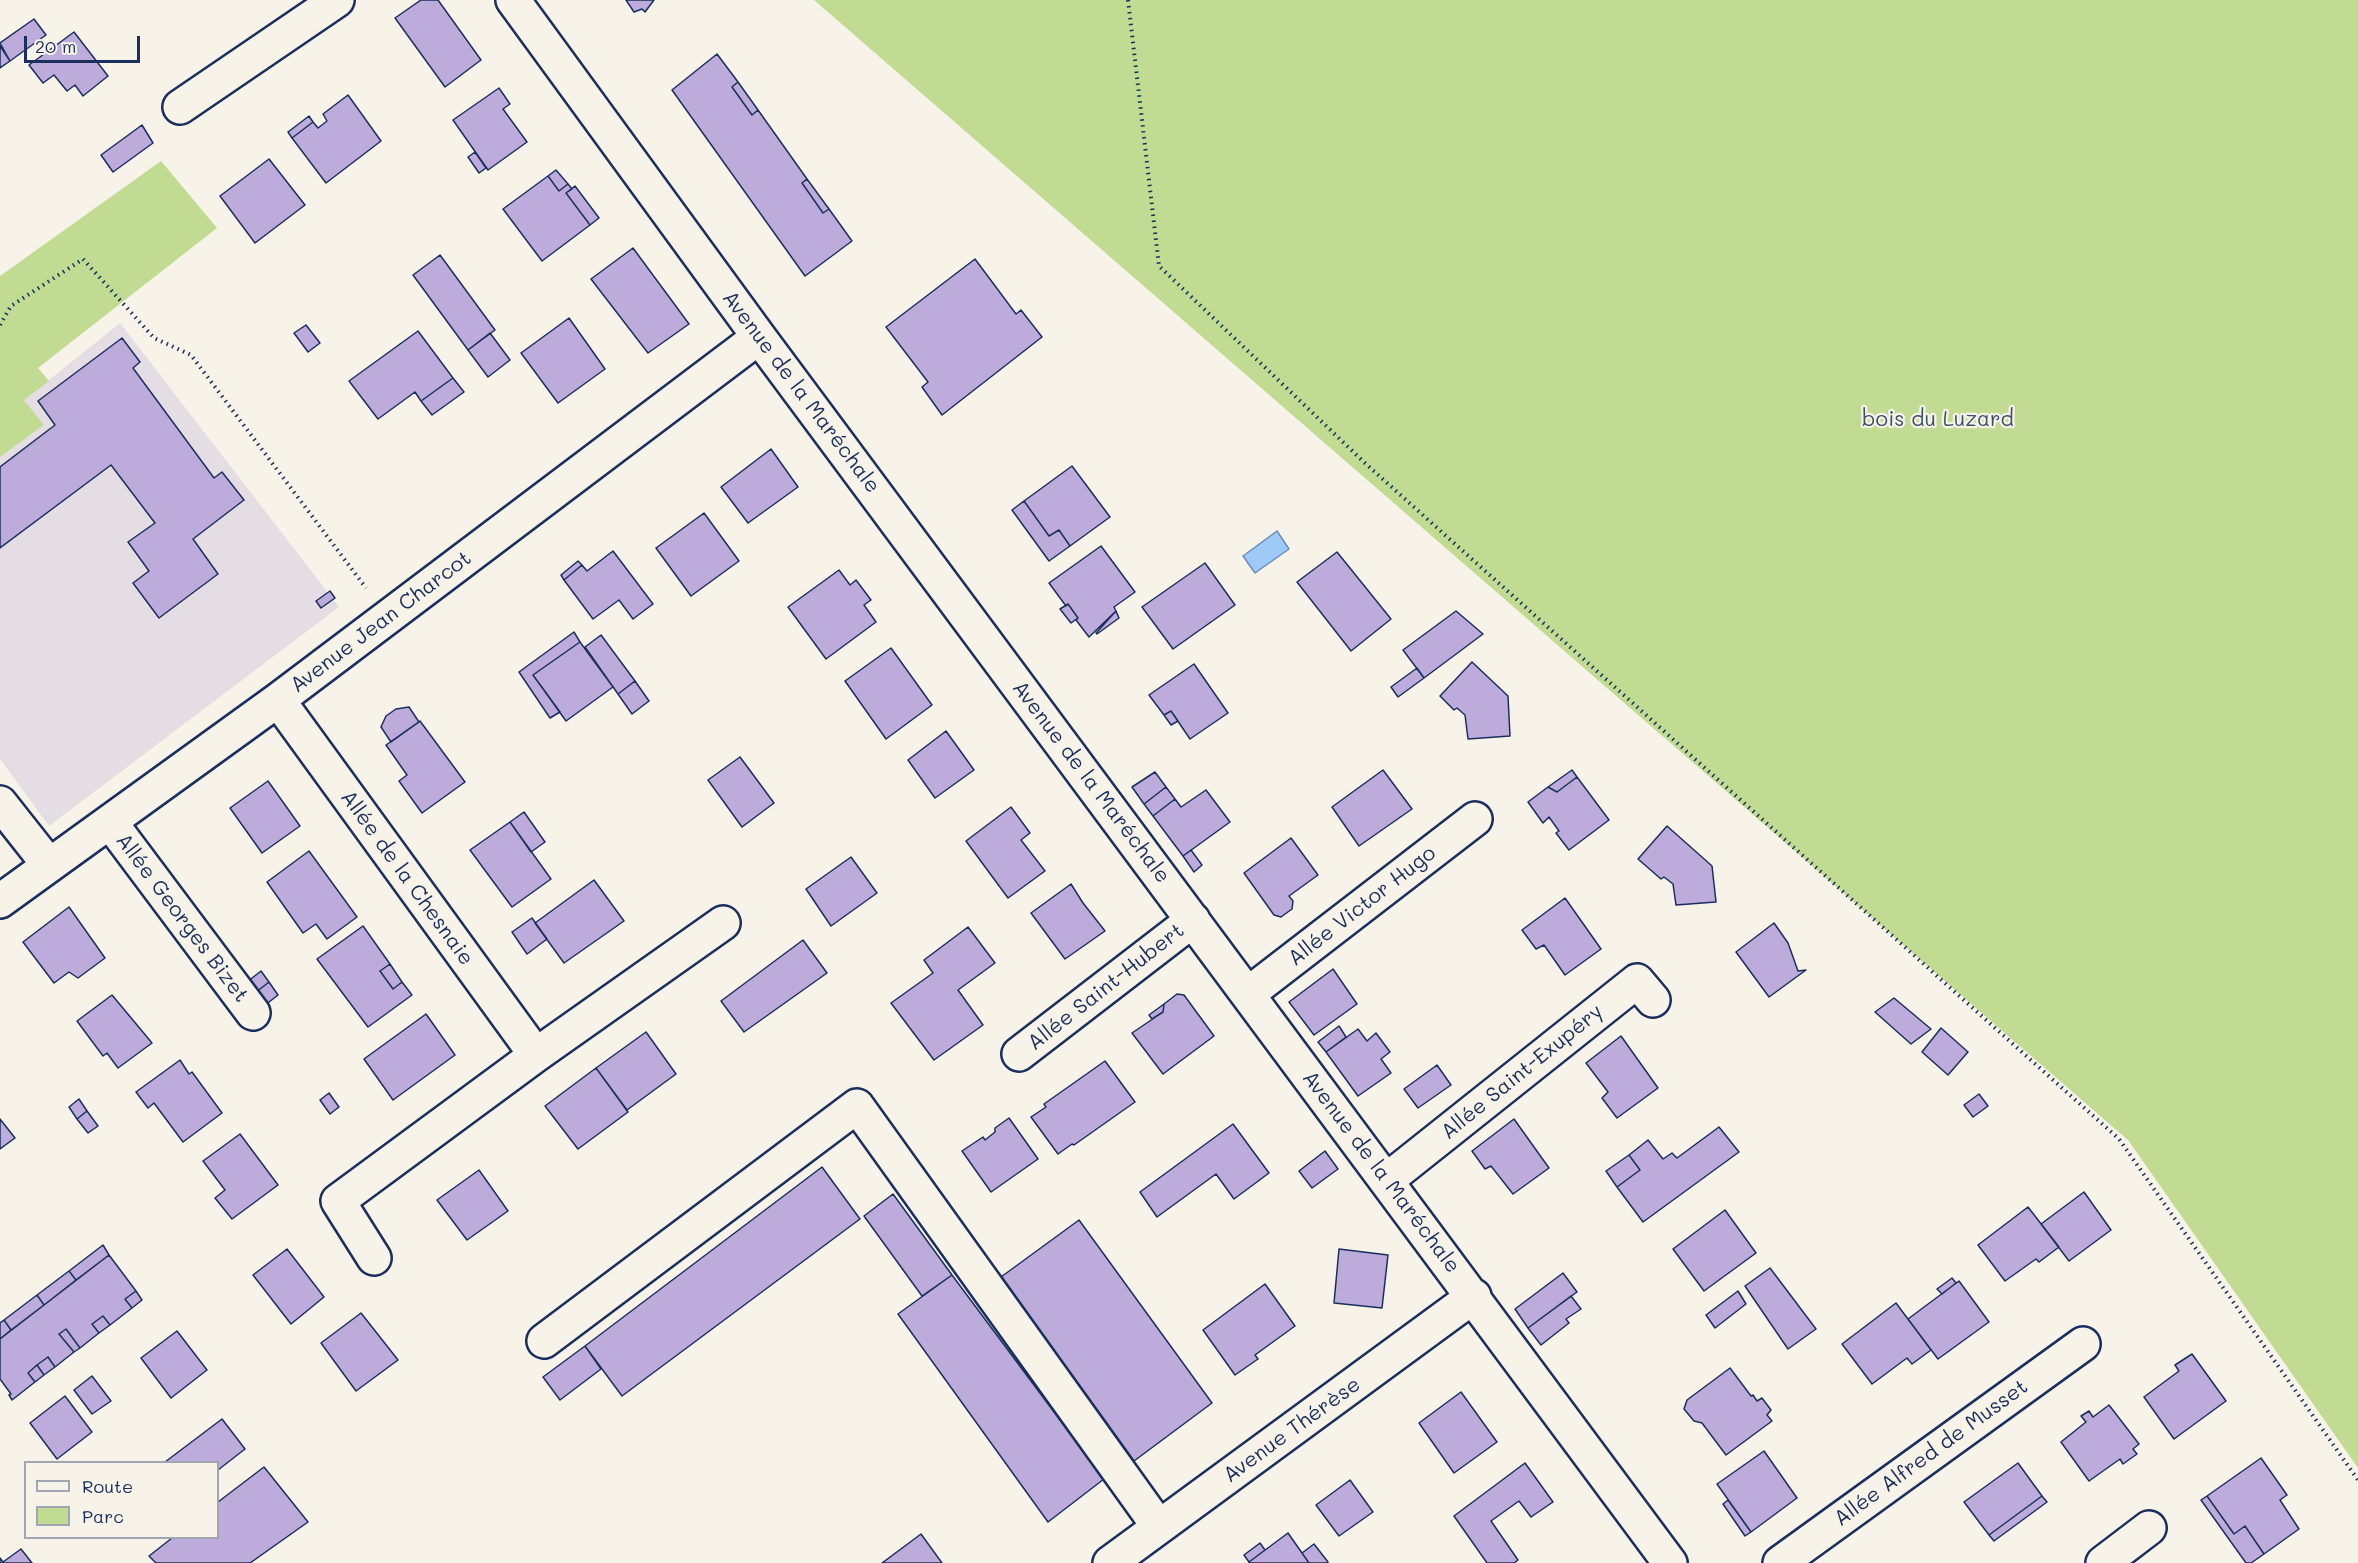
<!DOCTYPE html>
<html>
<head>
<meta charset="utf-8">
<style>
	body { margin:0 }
	#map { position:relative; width:2358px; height:1563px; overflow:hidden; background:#f7f3e8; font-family:Mali,sans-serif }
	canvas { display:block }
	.legend { position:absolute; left:24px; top:1461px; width:195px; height:78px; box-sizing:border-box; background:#f7f3e8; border:2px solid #9fa5b1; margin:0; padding:8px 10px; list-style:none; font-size:18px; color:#1b2f5e }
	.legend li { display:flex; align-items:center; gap:12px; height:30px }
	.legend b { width:30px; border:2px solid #9fa5b1 }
	.scale { position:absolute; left:24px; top:36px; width:116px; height:27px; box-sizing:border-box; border:3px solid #1b2f5e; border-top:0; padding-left:8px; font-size:18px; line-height:21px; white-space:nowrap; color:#1b2f5e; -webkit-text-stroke:4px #f7f3e8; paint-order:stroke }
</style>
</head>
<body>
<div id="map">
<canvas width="2358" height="1563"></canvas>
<ul class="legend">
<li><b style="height:8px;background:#f7f3e8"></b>Route</li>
<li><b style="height:16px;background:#c1db92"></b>Parc</li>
</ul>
<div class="scale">20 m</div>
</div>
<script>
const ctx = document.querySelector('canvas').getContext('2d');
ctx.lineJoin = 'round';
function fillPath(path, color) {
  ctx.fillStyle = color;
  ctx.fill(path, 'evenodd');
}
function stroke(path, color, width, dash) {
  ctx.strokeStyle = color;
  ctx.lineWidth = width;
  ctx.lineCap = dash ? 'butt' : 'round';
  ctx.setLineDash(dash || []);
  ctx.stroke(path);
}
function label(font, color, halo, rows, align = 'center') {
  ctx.font = font + ' Mali,sans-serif';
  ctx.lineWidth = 4.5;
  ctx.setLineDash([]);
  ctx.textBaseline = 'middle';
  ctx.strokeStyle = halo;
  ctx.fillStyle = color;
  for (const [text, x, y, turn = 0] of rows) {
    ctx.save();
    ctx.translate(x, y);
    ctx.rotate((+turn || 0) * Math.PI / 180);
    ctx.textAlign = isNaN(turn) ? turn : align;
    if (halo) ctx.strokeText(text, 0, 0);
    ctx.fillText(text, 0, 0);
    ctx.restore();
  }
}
const built = new Path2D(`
	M 120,323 L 339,607 L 49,826 L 0,759 L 0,457 L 44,425 L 24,400 Z`);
const green = new Path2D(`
	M 814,0 L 2358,0 L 2358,1468 L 2128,1140 Z
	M 161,161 L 217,228 L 38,368 L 49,381 L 24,400 L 44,425 L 0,457 L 0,276 Z`);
const water = new Path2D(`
	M 1277,531 L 1289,549 L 1255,573 L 1243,556 Z`);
const building = new Path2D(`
	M 421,0 L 438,0 L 481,60 L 445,87 L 395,18 Z
	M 626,0 L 654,0 L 645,12 L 642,9 L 634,12 Z
	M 34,19 L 46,35 L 10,61 L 0,43 Z
	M 74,32 L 108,76 L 83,96 L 75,85 L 67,91 L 54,75 L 43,83 L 29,65 Z
	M 0,46 L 10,61 L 0,68 Z
	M 717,54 L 738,82 L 732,87 L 752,115 L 758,110 L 807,179 L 802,183 L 823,213 L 829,209 L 852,241 L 805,276 L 672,90 Z
	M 738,82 L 758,110 L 752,115 L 732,87 Z
	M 499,88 L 510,104 L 503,109 L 527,142 L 488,170 L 453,120 Z
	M 348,95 L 381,141 L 326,183 L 292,138 L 313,122 L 318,128 L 327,121 L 323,114 Z
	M 309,116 L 313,122 L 292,138 L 288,132 Z
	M 142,125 L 153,143 L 113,172 L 101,155 Z
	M 475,152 L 486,168 L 479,173 L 468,157 Z
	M 269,159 L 305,205 L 255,243 L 220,196 Z
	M 556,170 L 568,184 L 559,191 L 548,176 Z
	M 548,176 L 559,191 L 568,184 L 572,189 L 566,193 L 590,225 L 542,261 L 503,209 Z
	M 807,179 L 829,209 L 823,213 L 802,183 Z
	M 575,186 L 599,218 L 590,225 L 566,193 Z
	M 633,248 L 689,324 L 648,353 L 591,279 Z
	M 440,255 L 495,330 L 468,350 L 413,275 Z
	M 975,259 L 1016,314 L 1021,310 L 1042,337 L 942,415 L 922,387 L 928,382 L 886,327 Z
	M 569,318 L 605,369 L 558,403 L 521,353 Z
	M 306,325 L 320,343 L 308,352 L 294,333 Z
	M 418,331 L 453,378 L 421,401 L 415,392 L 378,419 L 349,381 Z
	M 490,333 L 510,360 L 488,377 L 468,350 Z
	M 122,338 L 140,362 L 133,368 L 214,478 L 222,472 L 244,500 L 193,539 L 218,574 L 159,618 L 133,583 L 149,571 L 128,542 L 155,523 L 111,465 L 0,548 L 0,467 L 55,425 L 38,401 Z
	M 453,378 L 464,392 L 432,415 L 421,401 Z
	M 771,449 L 798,487 L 748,523 L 721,487 Z
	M 1072,466 L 1110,517 L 1070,546 L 1059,530 L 1049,536 L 1024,501 Z
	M 1024,501 L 1049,536 L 1059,530 L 1070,546 L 1049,561 L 1012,510 Z
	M 704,513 L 739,561 L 691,596 L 656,548 Z
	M 1101,546 L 1135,592 L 1114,607 L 1116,611 L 1089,637 L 1076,620 L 1078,618 L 1068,604 L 1066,606 L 1049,583 Z
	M 613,551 L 653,604 L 633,619 L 619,600 L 593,619 L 564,580 L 582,565 L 587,571 Z
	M 1337,552 L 1391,619 L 1351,651 L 1297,582 Z
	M 578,561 L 582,565 L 564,580 L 561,575 Z
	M 1205,563 L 1235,605 L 1173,649 L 1142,607 Z
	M 839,570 L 850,585 L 856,580 L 871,600 L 864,605 L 876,622 L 826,659 L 788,607 Z
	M 330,591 L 335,598 L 321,608 L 316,601 Z
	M 1068,604 L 1078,618 L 1071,623 L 1060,609 Z
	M 1116,611 L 1119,618 L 1097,634 L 1096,633 Z
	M 1456,611 L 1483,634 L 1424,678 L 1403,650 Z
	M 574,632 L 580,642 L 533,675 L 560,712 L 550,718 L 519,672 Z
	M 601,635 L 635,681 L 618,694 L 585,647 Z
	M 580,642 L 613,687 L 566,721 L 533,675 Z
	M 891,648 L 932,705 L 886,739 L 845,681 Z
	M 1472,662 L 1508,696 L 1510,736 L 1468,739 L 1465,715 L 1457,708 L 1454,710 L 1440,696 Z
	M 1194,664 L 1228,713 L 1190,739 L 1171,711 L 1164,715 L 1149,695 Z
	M 1417,668 L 1424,678 L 1398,697 L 1391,687 Z
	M 635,681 L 649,701 L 632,714 L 618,694 Z
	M 409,707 L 419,722 L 391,742 L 381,727 L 386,716 L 396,709 Z
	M 1171,711 L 1178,721 L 1171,725 L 1164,715 Z
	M 420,721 L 465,782 L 422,813 L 399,781 L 407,775 L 386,745 Z
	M 946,731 L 974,770 L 935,798 L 908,760 Z
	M 740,757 L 774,803 L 742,827 L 708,780 Z
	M 1383,770 L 1412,809 L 1359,846 L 1332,807 Z
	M 1572,770 L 1577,777 L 1557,792 L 1548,787 Z
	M 1155,772 L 1166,787 L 1144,804 L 1132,787 Z
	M 1577,777 L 1609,820 L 1569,850 L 1556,833 L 1559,831 L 1549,817 L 1543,823 L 1528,802 L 1548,787 L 1557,792 Z
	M 268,781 L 300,826 L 262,853 L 230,808 Z
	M 1166,787 L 1175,799 L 1153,816 L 1144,804 Z
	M 1206,790 L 1230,822 L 1183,856 L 1153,816 L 1175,799 L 1181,807 Z
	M 1011,807 L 1030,833 L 1021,840 L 1045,871 L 1008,898 L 966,841 Z
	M 524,812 L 545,842 L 531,852 L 510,822 Z
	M 510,822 L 551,879 L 512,907 L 470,850 Z
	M 1667,826 L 1712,866 L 1716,902 L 1676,905 L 1673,884 L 1664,877 L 1661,879 L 1638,859 Z
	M 1291,838 L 1318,875 L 1289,896 L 1293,901 L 1292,909 L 1281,917 L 1274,915 L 1244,873 Z
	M 1191,850 L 1202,865 L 1194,872 L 1183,856 Z
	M 309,851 L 357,917 L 327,939 L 316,924 L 303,933 L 267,882 Z
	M 851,857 L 877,893 L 831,926 L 806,889 Z
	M 594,880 L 624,921 L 564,963 L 535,923 Z
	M 1071,884 L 1083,903 L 1105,931 L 1065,959 L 1031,913 Z
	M 1565,898 L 1601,949 L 1565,975 L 1544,945 L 1536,949 L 1522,930 Z
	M 69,907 L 105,958 L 78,978 L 69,972 L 54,983 L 23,942 Z
	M 532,918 L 547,939 L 527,954 L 512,932 Z
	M 1774,923 L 1788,943 L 1798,971 L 1806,970 L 1769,997 L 1736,952 Z
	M 363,926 L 390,964 L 380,971 L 393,989 L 402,982 L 412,995 L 368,1027 L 317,959 Z
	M 968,927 L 995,963 L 958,990 L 983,1025 L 934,1060 L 891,1003 L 933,973 L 924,960 Z
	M 803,940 L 827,973 L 744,1032 L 721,1001 Z
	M 390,964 L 402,982 L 393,989 L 380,971 Z
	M 1333,969 L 1357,1004 L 1314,1035 L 1289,1002 Z
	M 261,971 L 269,982 L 255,993 L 247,982 Z
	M 269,982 L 278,995 L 264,1006 L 255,993 Z
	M 1177,994 L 1184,995 L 1214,1036 L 1163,1074 L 1132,1033 L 1163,1012 L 1164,1004 Z
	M 112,995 L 152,1043 L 118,1068 L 107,1053 L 103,1056 L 77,1021 Z
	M 1894,998 L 1931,1029 L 1911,1044 L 1875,1012 Z
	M 1164,1004 L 1163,1012 L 1152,1019 L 1149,1015 Z
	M 426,1014 L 455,1055 L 393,1100 L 364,1059 Z
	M 1339,1026 L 1346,1037 L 1326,1052 L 1318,1042 Z
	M 1941,1028 L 1968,1052 L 1948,1075 L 1922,1052 Z
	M 1358,1029 L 1367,1041 L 1376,1033 L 1390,1052 L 1381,1059 L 1391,1073 L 1358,1096 L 1326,1052 Z
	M 646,1032 L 676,1074 L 627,1110 L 596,1068 Z
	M 1621,1036 L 1658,1088 L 1617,1118 L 1602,1098 L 1608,1092 L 1586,1063 Z
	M 180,1060 L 189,1074 L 192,1072 L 222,1113 L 183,1142 L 154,1103 L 148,1108 L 136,1092 Z
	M 1105,1061 L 1135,1102 L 1074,1145 L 1072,1144 L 1058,1154 L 1031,1117 L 1046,1107 L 1044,1104 Z
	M 1437,1065 L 1451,1085 L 1418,1108 L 1404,1089 Z
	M 596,1068 L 628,1112 L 578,1149 L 545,1106 Z
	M 329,1093 L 339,1107 L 330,1114 L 320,1100 Z
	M 1979,1094 L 1988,1106 L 1973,1117 L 1964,1105 Z
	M 79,1099 L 87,1111 L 77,1119 L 69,1107 Z
	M 87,1111 L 98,1126 L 88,1133 L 77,1119 Z
	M 1009,1118 L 1038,1159 L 991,1192 L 962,1151 L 983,1137 L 985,1140 L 995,1132 L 995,1128 Z
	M 0,1119 L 15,1138 L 0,1149 Z
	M 1514,1119 L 1549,1168 L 1513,1194 L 1491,1166 L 1485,1169 L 1472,1151 Z
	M 1233,1124 L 1269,1173 L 1234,1199 L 1216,1174 L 1157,1217 L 1140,1192 Z
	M 1719,1127 L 1739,1152 L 1643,1222 L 1617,1187 L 1640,1170 L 1629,1155 L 1648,1140 L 1663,1159 L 1672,1153 L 1677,1158 Z
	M 240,1134 L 278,1185 L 232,1219 L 215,1198 L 225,1190 L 203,1161 Z
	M 1325,1151 L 1338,1169 L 1312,1188 L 1299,1171 Z
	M 1629,1155 L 1640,1170 L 1617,1187 L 1606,1171 Z
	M 822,1167 L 860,1219 L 622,1396 L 585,1346 Z
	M 479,1170 L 508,1211 L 467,1240 L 437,1200 Z
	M 2084,1192 L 2111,1230 L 2069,1261 L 2041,1224 Z
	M 893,1194 L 952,1275 L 922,1296 L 864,1216 Z
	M 2028,1207 L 2059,1247 L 2039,1262 L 2036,1259 L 2005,1281 L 1978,1245 Z
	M 1725,1210 L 1756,1253 L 1704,1291 L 1673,1249 Z
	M 1079,1220 L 1212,1403 L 1134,1461 L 1001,1277 Z
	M 103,1245 L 109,1255 L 76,1280 L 69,1271 Z
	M 287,1249 L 324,1297 L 291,1324 L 253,1275 Z
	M 1339,1249 L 1388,1255 L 1382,1308 L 1334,1303 Z
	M 109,1255 L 136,1291 L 125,1299 L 132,1308 L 110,1325 L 103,1316 L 92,1324 L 99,1333 L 80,1348 L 66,1329 L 59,1334 L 74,1352 L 55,1367 L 48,1357 L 37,1365 L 28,1373 L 35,1382 L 12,1400 L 9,1395 L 11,1394 L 0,1379 L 0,1339 Z
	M 1770,1268 L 1816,1329 L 1788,1349 L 1745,1286 Z
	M 69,1271 L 76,1280 L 44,1305 L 37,1295 Z
	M 1563,1273 L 1577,1292 L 1528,1328 L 1515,1309 Z
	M 952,1275 L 1104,1479 L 1048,1522 L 898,1314 Z
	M 1952,1278 L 1956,1283 L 1942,1294 L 1937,1289 Z
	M 1959,1281 L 1989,1322 L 1938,1359 L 1908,1319 Z
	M 1265,1284 L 1295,1326 L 1255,1355 L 1258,1359 L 1235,1375 L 1203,1330 Z
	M 136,1291 L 142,1300 L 132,1308 L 125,1299 Z
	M 1738,1291 L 1746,1304 L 1715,1328 L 1706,1315 Z
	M 37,1295 L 44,1305 L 11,1330 L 4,1320 Z
	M 1571,1296 L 1581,1309 L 1566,1319 L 1569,1323 L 1541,1345 L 1528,1328 Z
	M 1896,1303 L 1931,1350 L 1912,1364 L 1907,1358 L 1872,1384 L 1842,1344 Z
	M 361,1313 L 398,1360 L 356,1391 L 321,1343 Z
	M 103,1316 L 110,1325 L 99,1333 L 92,1324 Z
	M 4,1320 L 11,1330 L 0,1339 L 0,1323 Z
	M 66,1329 L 80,1348 L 74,1352 L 59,1334 Z
	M 177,1331 L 207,1370 L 171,1398 L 141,1358 Z
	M 585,1346 L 601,1369 L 560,1400 L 543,1377 Z
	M 2192,1354 L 2226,1401 L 2174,1439 L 2144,1397 L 2179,1371 L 2175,1365 Z
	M 48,1357 L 55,1367 L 44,1375 L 37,1365 Z
	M 37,1365 L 44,1375 L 35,1382 L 28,1373 Z
	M 1730,1368 L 1751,1396 L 1753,1395 L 1757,1401 L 1762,1398 L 1771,1410 L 1767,1415 L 1772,1421 L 1726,1455 L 1702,1423 L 1694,1421 L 1684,1409 L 1687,1400 Z
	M 92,1376 L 111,1401 L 92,1414 L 74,1390 Z
	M 1461,1392 L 1497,1442 L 1454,1473 L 1419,1423 Z
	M 65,1396 L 92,1432 L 57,1459 L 30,1423 Z
	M 2109,1405 L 2139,1444 L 2133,1449 L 2137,1454 L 2123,1464 L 2120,1459 L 2089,1481 L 2061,1442 L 2086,1422 L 2081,1416 L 2089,1411 L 2093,1417 Z
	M 222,1419 L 245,1449 L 218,1470 L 218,1462 L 165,1462 Z
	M 1764,1451 L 1797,1498 L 1751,1532 L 1717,1484 Z
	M 2261,1458 L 2287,1495 L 2280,1500 L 2299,1529 L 2264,1554 L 2245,1526 L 2234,1534 L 2207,1496 Z
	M 1525,1463 L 1553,1502 L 1531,1517 L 1519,1501 L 1491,1521 L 1518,1560 L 1514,1563 L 1487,1563 L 1454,1516 Z
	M 2018,1463 L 2042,1496 L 1989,1535 L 1964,1502 Z
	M 264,1467 L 308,1522 L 250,1563 L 156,1563 L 149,1556 L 172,1538 L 218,1538 L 218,1502 Z
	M 1350,1480 L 1373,1512 L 1339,1536 L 1316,1505 Z
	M 2042,1496 L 2047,1502 L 1994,1541 L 1989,1535 Z
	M 2207,1496 L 2234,1534 L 2245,1526 L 2264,1554 L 2251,1563 L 2246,1563 L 2201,1500 Z
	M 1728,1500 L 1751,1532 L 1745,1536 L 1723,1504 Z
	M 1288,1533 L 1309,1563 L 1249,1563 L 1249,1562 Z
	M 921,1534 L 942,1563 L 882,1563 Z
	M 1260,1543 L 1265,1550 L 1249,1562 L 1244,1555 Z
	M 1314,1544 L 1328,1562 L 1327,1563 L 1309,1563 L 1302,1553 Z
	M 21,1549 L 32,1563 L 0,1563 L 0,1558 L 3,1562 Z`);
const path = new Path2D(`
	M 1128,0 L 1159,266 L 1367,465 L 2119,1139 L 2358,1480
	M 0,325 L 11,306 L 83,259 L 154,338 L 191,355 L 366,588`);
const minor = new Path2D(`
	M 513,0 L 759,337 L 1670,1563
	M 180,107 L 337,0
	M 278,700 L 536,1055
	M 0,803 L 49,865
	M 110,822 L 253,1013
	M 0,901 L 278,700 L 759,337
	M 1248,994 L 1475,819
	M 1019,1054 L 1193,920
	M 1387,1180 L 1637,981 L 1653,1000
	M 374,1258 L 338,1201 L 536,1055 L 723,923
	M 544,1341 L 857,1106 L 1159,1527
	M 1110,1563 L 1474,1296
	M 1780,1563 L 2083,1344
	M 2103,1563 L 2149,1528`);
const streetNames = [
	["Avenue de la Maréchale",801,392,53],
	["Avenue Jean Charcot",381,622,-37],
	["Avenue de la Maréchale",1091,782,53],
	["Allée de la Chesnaie",407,878,54],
	["Allée Victor Hugo",1362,906,-38],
	["Allée Georges Bizet",182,918,53],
	["Allée Saint-Hubert",1106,987,-38],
	["Allée Saint-Exupéry",1522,1072,-39],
	["Avenue de la Maréchale",1381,1172,53],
	["Avenue Thérèse",1292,1430,-36],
	["Allée Alfred de Musset",1931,1453,-36]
];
const parkNames = [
	["bois du Luzard",1938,420]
];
fillPath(built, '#e5dde4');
fillPath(green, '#c1db92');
fillPath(water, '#9ecaf8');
stroke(water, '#6a8cba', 1.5);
fillPath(building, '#bcabdb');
stroke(building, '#1b2f5e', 1.5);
stroke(minor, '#1b2f5e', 38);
stroke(path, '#1b2f5e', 4, [1.5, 4.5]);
stroke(minor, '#f7f3e8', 33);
label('21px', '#1b2f5e', '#f7f3e8', streetNames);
label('21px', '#3c5168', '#f7f3e8', parkNames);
</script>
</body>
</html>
